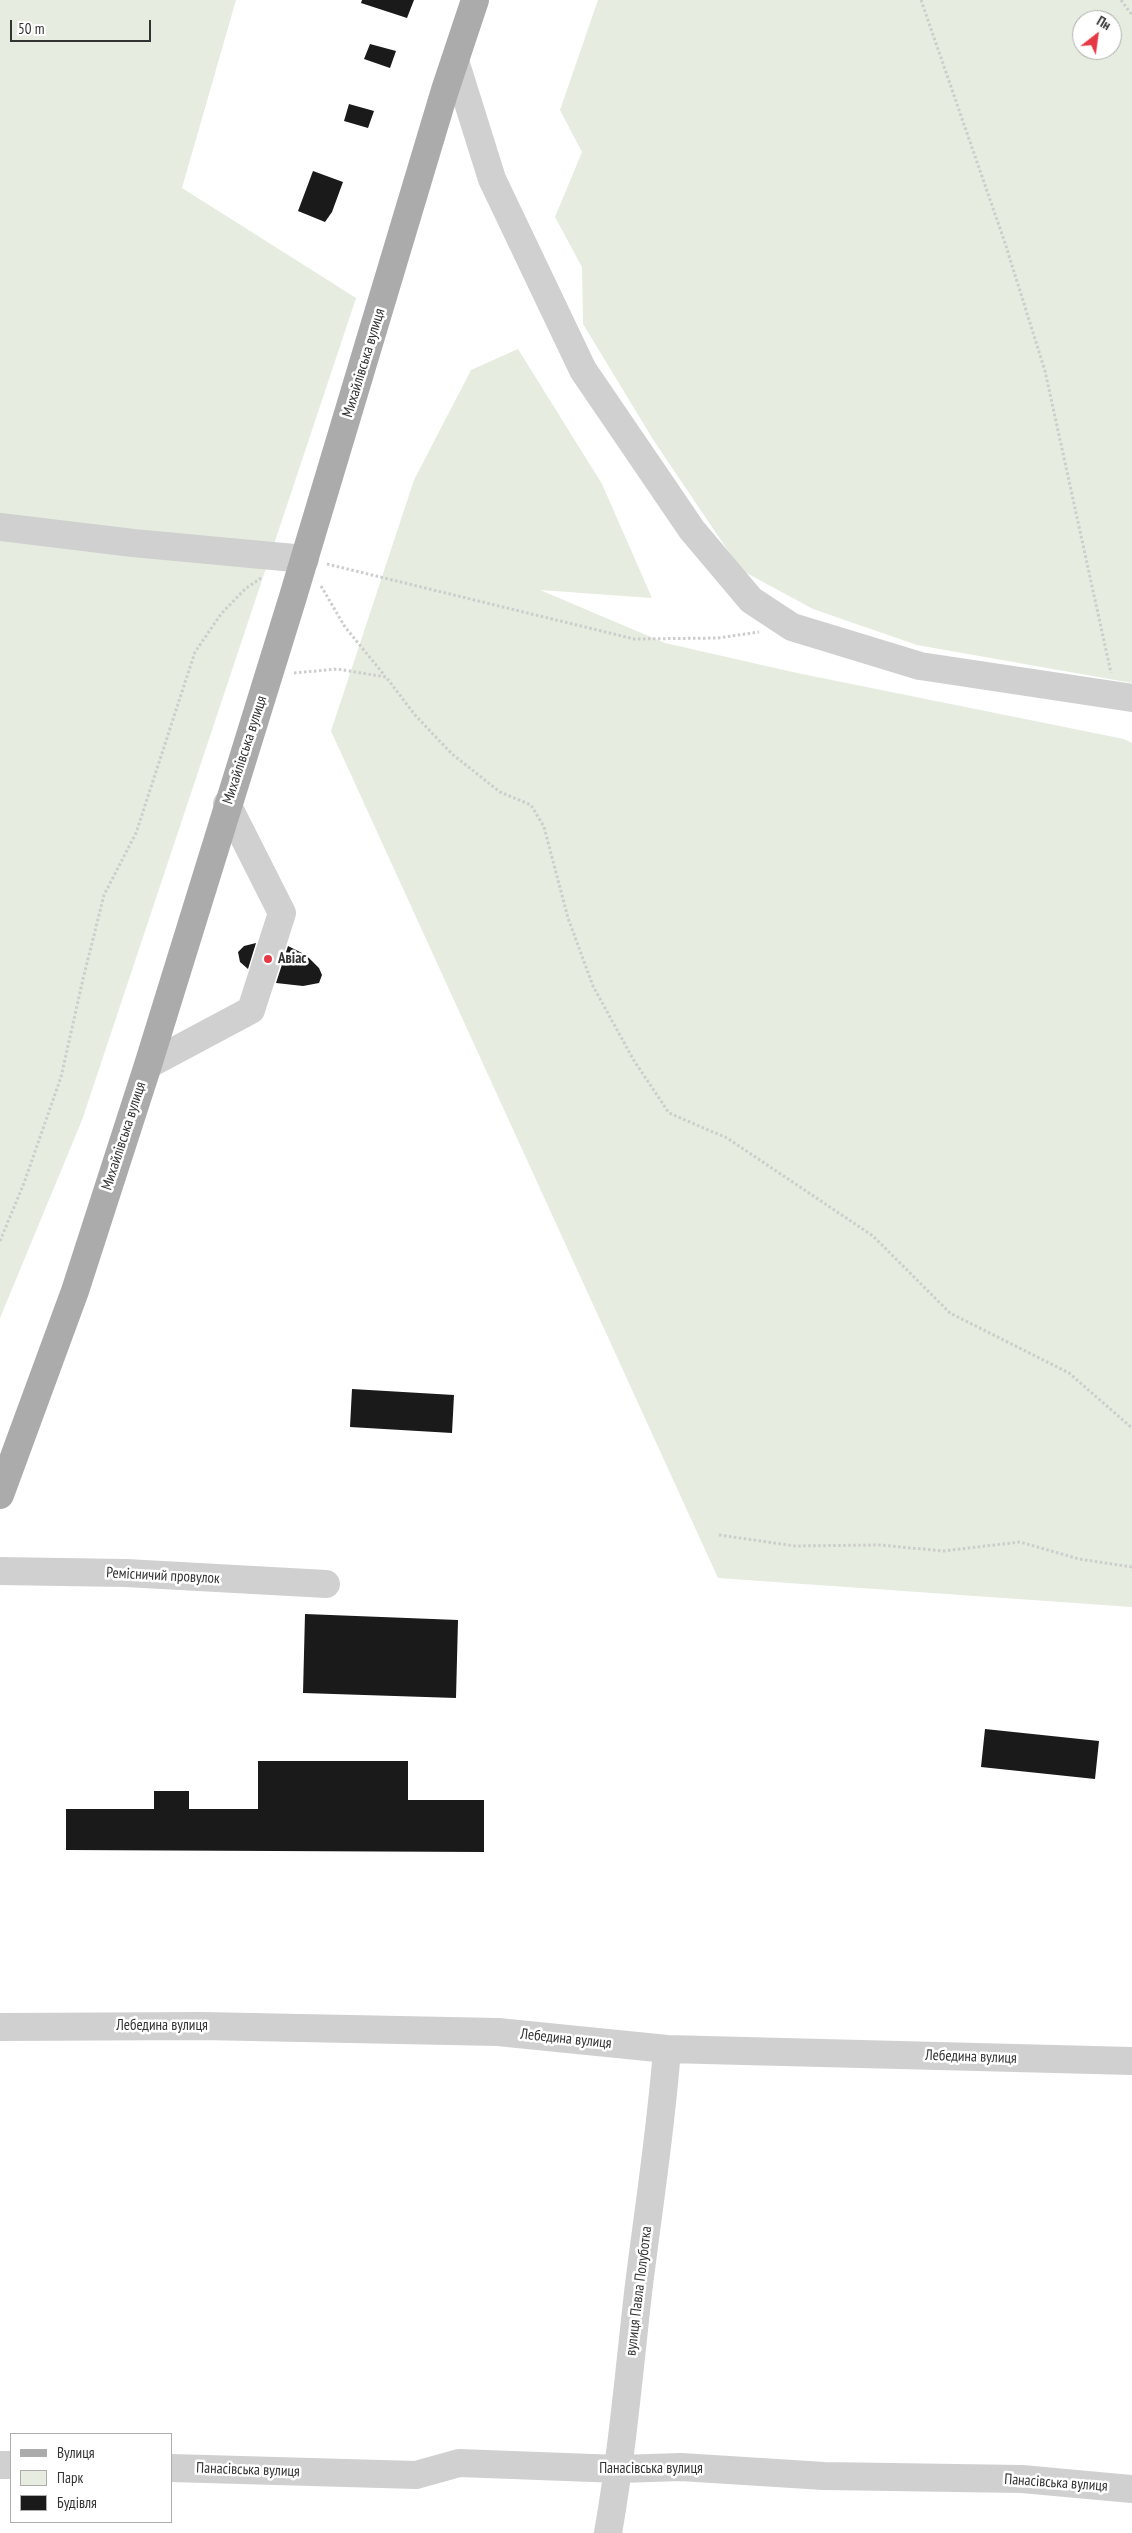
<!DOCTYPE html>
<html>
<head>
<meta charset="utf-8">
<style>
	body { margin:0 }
	#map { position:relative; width:1132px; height:2533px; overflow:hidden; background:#fff; font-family:"PT Sans Narrow",sans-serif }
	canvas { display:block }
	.legend { position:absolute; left:10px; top:2433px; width:162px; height:90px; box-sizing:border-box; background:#fff; border:1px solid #adadad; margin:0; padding:6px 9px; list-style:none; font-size:15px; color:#333 }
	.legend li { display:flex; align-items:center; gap:10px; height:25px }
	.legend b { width:25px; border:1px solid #adadad }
	.north { position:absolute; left:1072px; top:10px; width:50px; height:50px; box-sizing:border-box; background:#fff; border:1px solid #adadad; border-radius:50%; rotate:30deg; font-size:14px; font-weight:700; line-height:20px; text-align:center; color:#333 }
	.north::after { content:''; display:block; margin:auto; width:18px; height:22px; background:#e63946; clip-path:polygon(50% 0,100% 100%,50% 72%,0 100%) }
	.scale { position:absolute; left:10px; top:20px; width:141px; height:22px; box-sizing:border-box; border:2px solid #333; border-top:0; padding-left:6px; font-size:15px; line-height:18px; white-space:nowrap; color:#333; -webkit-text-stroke:4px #fff; paint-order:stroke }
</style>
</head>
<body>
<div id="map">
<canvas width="1132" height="2533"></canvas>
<ul class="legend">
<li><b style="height:6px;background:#ababab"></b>Вулиця</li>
<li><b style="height:14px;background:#e6ecdf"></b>Парк</li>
<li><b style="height:14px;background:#1a1a1a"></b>Будівля</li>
</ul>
<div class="north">Пн</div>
<div class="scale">50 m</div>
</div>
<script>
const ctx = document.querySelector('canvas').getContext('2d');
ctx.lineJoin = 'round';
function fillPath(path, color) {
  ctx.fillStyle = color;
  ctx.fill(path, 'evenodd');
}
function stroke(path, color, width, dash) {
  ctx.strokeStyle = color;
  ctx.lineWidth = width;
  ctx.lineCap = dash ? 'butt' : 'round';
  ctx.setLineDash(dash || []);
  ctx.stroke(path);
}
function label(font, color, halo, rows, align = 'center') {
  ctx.font = font + ' "PT Sans Narrow",sans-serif';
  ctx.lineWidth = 5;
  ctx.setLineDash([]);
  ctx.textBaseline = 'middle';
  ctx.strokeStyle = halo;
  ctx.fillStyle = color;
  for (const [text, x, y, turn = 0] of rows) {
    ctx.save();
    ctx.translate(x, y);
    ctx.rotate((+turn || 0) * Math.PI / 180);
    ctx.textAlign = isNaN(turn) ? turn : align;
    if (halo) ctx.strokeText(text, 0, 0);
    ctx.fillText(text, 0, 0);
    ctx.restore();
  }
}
const green = new Path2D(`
	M 0,0 L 236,0 L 182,188 L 356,298 L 82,1120 L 0,1318 Z
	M 598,0 L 1132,0 L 1132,683 L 917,645 L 813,609 L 741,570 L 654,441 L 583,324 L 582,267 L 555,217 L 582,152 L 560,110 ZM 1082,20 L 1112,20 L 1112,50 L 1082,50 Z
	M 518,349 L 602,484 L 652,598 L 540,590 L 665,643 L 797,673 L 1124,739 L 1132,743 L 1132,1607 L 718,1578 L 331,731 L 414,480 L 471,370 Z`);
const building = new Path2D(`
	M 362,0 L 414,0 L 407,18 L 361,3 Z
	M 370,44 L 396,51 L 390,68 L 364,59 Z
	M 349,104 L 374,111 L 368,128 L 344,121 Z
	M 313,171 L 343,182 L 332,212 L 325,222 L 298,211 Z
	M 256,943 L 248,969 L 240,962 L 238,952 L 244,946 Z
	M 288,946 L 306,955 L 319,968 L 322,975 L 319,983 L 303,986 L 276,983 Z
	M 352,1389 L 454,1395 L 452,1433 L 350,1427 Z
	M 305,1614 L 458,1620 L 456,1698 L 303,1693 Z
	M 985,1729 L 1099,1741 L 1095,1779 L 981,1767 Z
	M 258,1761 L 408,1761 L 408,1800 L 484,1800 L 484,1852 L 66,1850 L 66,1809 L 154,1809 L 154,1791 L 189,1791 L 189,1809 L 258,1809 Z`);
const path = new Path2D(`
	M 921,0 L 1005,243 L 1045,371 L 1111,673
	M 1121,0 L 1132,15
	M 327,564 L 634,639 L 718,638 L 759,632
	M 321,586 L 345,627 L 385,676
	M 294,673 L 337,669 L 386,677 L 415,715 L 452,754 L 500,792 L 531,805 L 544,827 L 568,918 L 593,986 L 633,1059 L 669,1113 L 727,1138 L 873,1236 L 950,1313 L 1069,1373 L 1132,1428
	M 0,1241 L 24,1183 L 61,1077 L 83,979 L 104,895 L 136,833 L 195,652 L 221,614 L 245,589 L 261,578
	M 719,1535 L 795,1546 L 880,1545 L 943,1551 L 1020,1542 L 1079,1559 L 1132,1567`);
const minor = new Path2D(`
	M 455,61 L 492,179 L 583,370 L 692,530 L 751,600 L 792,627 L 920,666 L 1132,698
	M 0,527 L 133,543 L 305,559
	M 148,1065 L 251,1010 L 282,913 L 227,804
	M 0,1571 L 126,1573 L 326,1584
	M 0,2027 L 202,2026 L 498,2032 L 667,2049 L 1132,2061
	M 0,2465 L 11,2465
	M 171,2468 L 416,2475 L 459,2463 L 619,2469 L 681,2467 L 824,2476 L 1022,2479 L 1132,2489
	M 608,2533 C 622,2453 629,2373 638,2293 C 648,2211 661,2131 667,2049`);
const major = new Path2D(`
	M 0,1495 L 75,1291 L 148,1065 L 292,600 L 445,90 L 475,0`);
const markers = [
	[268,959,5,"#e63946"]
];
const streetNames = [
	["Михайлівська вулиця",364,363,-73],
	["Михайлівська вулиця",245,750,-72],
	["Михайлівська вулиця",124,1136,-72],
	["Ремісничий провулок",163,1576,3],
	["Лебедина вулиця",162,2026],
	["Лебедина вулиця",566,2039,6],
	["Лебедина вулиця",971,2057,2],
	["вулиця Павла Полуботка",639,2291,-83],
	["Панасівська вулиця",651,2469],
	["Панасівська вулиця",248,2470,2],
	["Панасівська вулиця",1056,2483,4]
];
const poiNames = [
	["Авіас",278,959]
];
fillPath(green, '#e6ecdf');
fillPath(building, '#1a1a1a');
stroke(path, '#cdcdcd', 3, [2.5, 2.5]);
stroke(minor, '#d0d0d0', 28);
stroke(major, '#ababab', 28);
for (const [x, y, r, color] of markers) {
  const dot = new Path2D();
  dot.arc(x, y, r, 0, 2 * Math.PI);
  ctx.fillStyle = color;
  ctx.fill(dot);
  stroke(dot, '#fff', 2);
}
label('15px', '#333', '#fff', streetNames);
label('bold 15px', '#333', '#fff', poiNames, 'left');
</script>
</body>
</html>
